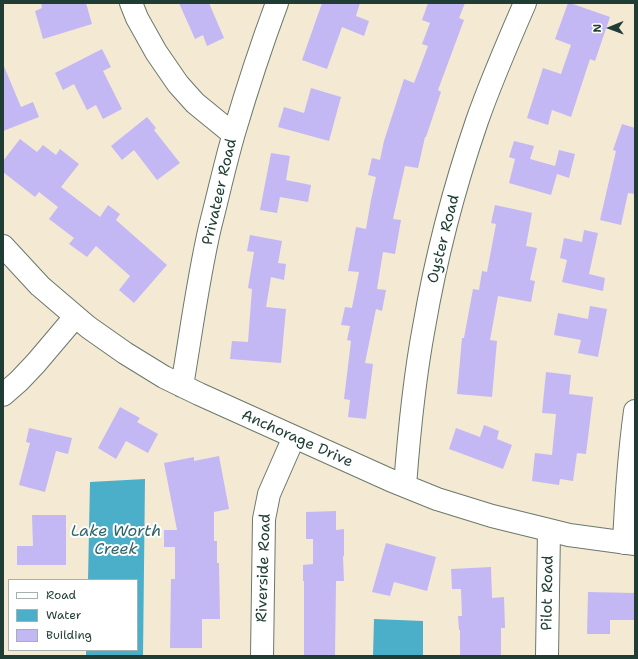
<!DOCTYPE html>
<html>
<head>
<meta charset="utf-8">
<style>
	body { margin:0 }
	#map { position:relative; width:638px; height:659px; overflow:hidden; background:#f4e9d3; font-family:"Shantell Sans",sans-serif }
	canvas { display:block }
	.frame { position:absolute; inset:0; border:4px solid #1f3d34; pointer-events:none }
	.legend { position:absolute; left:8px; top:579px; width:130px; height:72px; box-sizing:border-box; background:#fff; border:1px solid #a5b1ae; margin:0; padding:5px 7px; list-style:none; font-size:12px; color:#1f3d34 }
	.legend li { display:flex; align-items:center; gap:8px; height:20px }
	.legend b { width:20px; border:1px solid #a5b1ae }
	.north { position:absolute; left:590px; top:8px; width:40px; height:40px; -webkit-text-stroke:3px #fff; paint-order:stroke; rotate:269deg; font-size:11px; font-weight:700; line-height:16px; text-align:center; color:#1f3d34 }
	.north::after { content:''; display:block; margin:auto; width:14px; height:18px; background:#1f3d34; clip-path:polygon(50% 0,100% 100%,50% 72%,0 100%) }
</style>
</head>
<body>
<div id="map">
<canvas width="638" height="659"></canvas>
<div class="frame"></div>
<ul class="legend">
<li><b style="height:5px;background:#fff"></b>Road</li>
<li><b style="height:11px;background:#4bafca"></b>Water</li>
<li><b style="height:11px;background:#c3b8f4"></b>Building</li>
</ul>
<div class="north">N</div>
</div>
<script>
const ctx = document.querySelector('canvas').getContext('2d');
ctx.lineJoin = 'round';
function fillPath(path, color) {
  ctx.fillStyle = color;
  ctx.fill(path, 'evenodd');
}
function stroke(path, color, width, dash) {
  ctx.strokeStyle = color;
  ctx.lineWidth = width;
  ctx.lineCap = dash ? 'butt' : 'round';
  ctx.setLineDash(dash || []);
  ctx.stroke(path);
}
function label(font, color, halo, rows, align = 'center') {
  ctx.font = font + ' "Shantell Sans",sans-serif';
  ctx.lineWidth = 4;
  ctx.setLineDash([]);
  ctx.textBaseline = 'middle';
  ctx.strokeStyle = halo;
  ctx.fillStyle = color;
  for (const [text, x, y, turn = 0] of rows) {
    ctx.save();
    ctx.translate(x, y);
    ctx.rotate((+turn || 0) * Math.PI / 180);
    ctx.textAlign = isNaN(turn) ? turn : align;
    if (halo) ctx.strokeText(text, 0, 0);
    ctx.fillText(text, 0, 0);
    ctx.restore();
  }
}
const water = new Path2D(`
	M 145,479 L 143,656 L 86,656 L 86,650 L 137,650 L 137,580 L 88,580 L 90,482 Z
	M 374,619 L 423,621 L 423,656 L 373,656 Z`);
const building = new Path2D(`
	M 41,3 L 86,3 L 92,24 L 43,39 L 35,11 L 42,8 Z
	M 179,3 L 209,3 L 224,38 L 207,46 L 203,35 L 195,39 Z
	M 322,3 L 360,3 L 356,16 L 369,21 L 364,36 L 342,27 L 327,69 L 302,60 Z
	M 428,3 L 465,3 L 459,18 L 464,20 L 438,90 L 441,92 L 426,137 L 425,137 L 418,168 L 405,166 L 393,219 L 401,220 L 395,254 L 383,252 L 377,289 L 386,290 L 382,311 L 376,309 L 365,363 L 373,364 L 366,419 L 348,417 L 350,400 L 344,399 L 351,341 L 347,340 L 350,326 L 341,325 L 345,307 L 352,308 L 359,272 L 348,271 L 356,227 L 366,229 L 371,200 L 376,177 L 368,175 L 372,158 L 380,160 L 384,141 L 404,79 L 414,83 L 428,46 L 422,44 L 430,23 L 422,20 Z
	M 568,3 L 570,3 L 610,17 L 595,61 L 590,59 L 571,117 L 552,110 L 548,125 L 527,118 L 543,68 L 561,74 L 571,45 L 555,39 Z
	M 102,49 L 111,67 L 103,71 L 122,109 L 103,119 L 96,105 L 87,110 L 74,84 L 63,90 L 55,73 Z
	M 3,64 L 21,107 L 33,102 L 39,117 L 3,131 Z
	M 311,88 L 341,97 L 329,141 L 278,127 L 284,107 L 304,113 Z
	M 147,117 L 156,128 L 154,130 L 180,163 L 157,180 L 134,150 L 122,160 L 111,146 Z
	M 622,124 L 635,128 L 635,194 L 628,193 L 621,225 L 600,220 L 616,151 L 613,150 Z
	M 20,139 L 37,152 L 43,145 L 56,155 L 60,149 L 79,164 L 61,187 L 100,217 L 108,205 L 120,214 L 116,220 L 167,265 L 134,303 L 119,290 L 130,276 L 96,246 L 87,257 L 69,244 L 74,238 L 49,219 L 58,207 L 39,192 L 35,197 L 3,172 L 3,161 Z
	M 514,141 L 534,146 L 530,159 L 555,166 L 559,150 L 575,154 L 569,178 L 557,174 L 551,195 L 509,183 L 515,159 L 509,157 Z
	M 271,153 L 290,156 L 286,180 L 311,185 L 308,202 L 280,197 L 277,213 L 260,210 Z
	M 495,205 L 532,213 L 526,246 L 537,248 L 530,280 L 535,281 L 531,302 L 498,296 L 490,340 L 497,341 L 492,397 L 457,394 L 462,338 L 464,338 L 473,289 L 479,290 L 482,271 L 487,272 L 496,224 L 491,223 Z
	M 584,230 L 598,233 L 589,274 L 605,278 L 603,291 L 562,282 L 567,260 L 560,258 L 564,238 L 582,242 Z
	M 250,235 L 282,241 L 278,263 L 286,264 L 284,280 L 271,277 L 266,307 L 286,309 L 281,363 L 230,359 L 232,341 L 248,342 L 252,289 L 248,288 L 254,252 L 247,251 Z
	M 590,306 L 607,309 L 598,357 L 578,353 L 581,340 L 554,335 L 558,313 L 588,319 Z
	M 546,372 L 571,375 L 569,394 L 593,397 L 586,454 L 577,453 L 573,481 L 560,479 L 559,485 L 532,481 L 535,453 L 552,455 L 556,414 L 542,413 Z
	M 120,407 L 140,418 L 137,422 L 158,434 L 148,453 L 126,441 L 116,459 L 98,448 Z
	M 484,425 L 499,431 L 497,439 L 512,445 L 503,469 L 449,449 L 456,428 L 480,437 Z
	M 29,428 L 72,438 L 68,454 L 56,451 L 45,492 L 19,485 L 30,443 L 26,442 Z
	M 219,456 L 229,509 L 214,512 L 214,541 L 217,541 L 217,563 L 219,563 L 220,619 L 202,619 L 202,648 L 170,648 L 171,579 L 175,579 L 175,547 L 164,547 L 164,530 L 177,530 L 164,463 L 194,457 L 194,461 Z
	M 336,511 L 336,530 L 344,529 L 344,556 L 343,556 L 344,581 L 336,581 L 335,656 L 304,656 L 304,581 L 303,581 L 303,565 L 313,564 L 313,539 L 306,539 L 306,512 Z
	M 32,515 L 66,515 L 66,565 L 17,565 L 17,546 L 33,546 Z
	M 386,543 L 436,557 L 427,591 L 394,582 L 390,596 L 372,592 Z
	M 491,567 L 492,598 L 504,597 L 505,628 L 501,628 L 501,656 L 460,656 L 460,630 L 459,630 L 458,616 L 462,616 L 461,589 L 452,589 L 451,569 Z
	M 588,592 L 635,593 L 635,620 L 610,620 L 610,634 L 587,634 Z`);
const minor = new Path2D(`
	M 131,3 L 137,18 L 156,52 L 178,84 L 195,103 L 233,134
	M 3,246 L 40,286 L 88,327 L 125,353 L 164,377 L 199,394 L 390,480 L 437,499 L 492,516 L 549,530 L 569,535 L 635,544
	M 182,386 C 191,333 198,279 210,227 C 218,196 225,164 234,133 C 247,89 261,46 277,3
	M 3,395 L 19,381 L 36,363 L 75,317
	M 405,486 C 409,433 414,380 424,327 C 436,257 454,188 477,121 C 491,81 508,42 525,3
	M 624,543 C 626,499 629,455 635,411
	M 262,656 L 264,519 L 269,494 L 294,437
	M 547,656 L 549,530`);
const streetNames = [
	["Privateer Road",220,192,-77],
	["Oyster Road",444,239,-76],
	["Anchorage Drive",297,439,24],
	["Riverside Road",264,568,-88],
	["Pilot Road",548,593,-89]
];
const waterNames = [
	["Lake Worth",116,532],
	["Creek",116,550]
];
fillPath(water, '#4bafca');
fillPath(building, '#c3b8f4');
stroke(minor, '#6a796c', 24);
stroke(minor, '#fff', 22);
label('15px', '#1f3d34', '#fff', streetNames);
label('italic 16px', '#2e6568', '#fff', waterNames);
</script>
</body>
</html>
